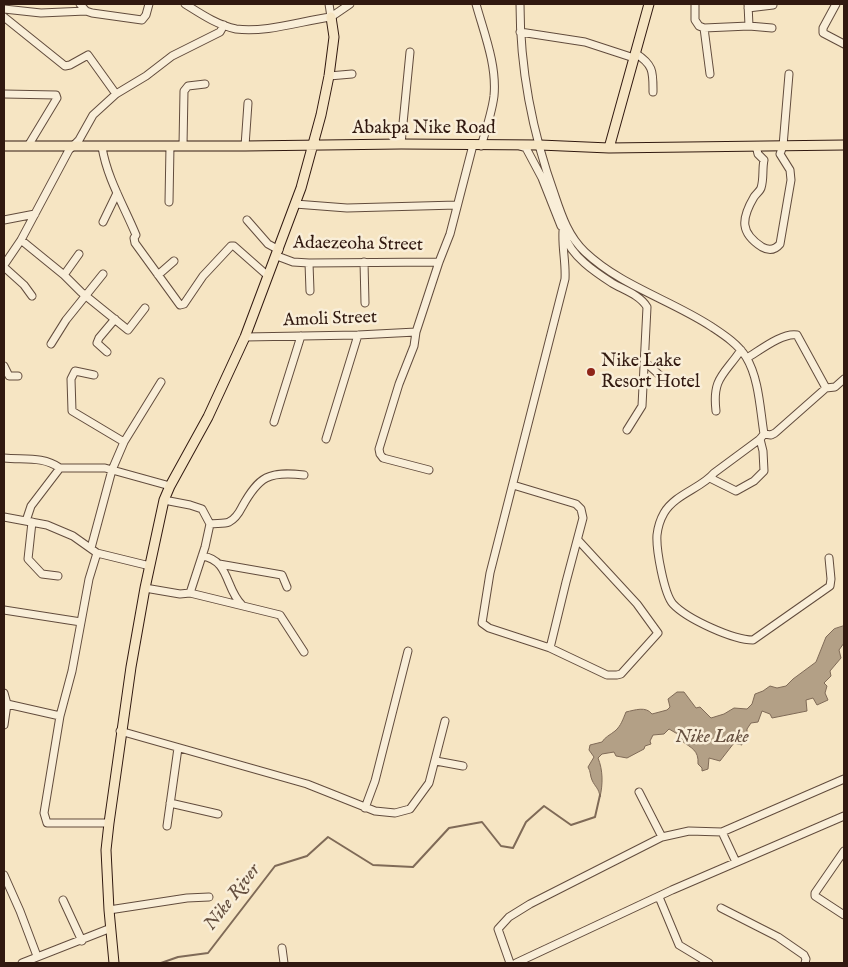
<!DOCTYPE html>
<html>
<head>
<meta charset="utf-8">
<style>
	body { margin:0 }
	#map { position:relative; width:848px; height:967px; overflow:hidden; background:#f6e5c3; font-family:"IM FELL English",serif }
	canvas { display:block }
	.frame { position:absolute; inset:0; border:5px solid #311910; pointer-events:none }
</style>
</head>
<body>
<div id="map">
<canvas width="848" height="967"></canvas>
<div class="frame"></div>
</div>
<script>
const ctx = document.querySelector('canvas').getContext('2d');
ctx.lineJoin = 'round';
function fillPath(path, color) {
  ctx.fillStyle = color;
  ctx.fill(path, 'evenodd');
}
function stroke(path, color, width, dash) {
  ctx.strokeStyle = color;
  ctx.lineWidth = width;
  ctx.lineCap = dash ? 'butt' : 'round';
  ctx.setLineDash(dash || []);
  ctx.stroke(path);
}
function label(font, color, halo, rows, align = 'center') {
  ctx.font = font + ' "IM FELL English",serif';
  ctx.lineWidth = 5;
  ctx.setLineDash([]);
  ctx.textBaseline = 'middle';
  ctx.strokeStyle = halo;
  ctx.fillStyle = color;
  for (const [text, x, y, turn = 0] of rows) {
    ctx.save();
    ctx.translate(x, y);
    ctx.rotate((+turn || 0) * Math.PI / 180);
    ctx.textAlign = isNaN(turn) ? turn : align;
    if (halo) ctx.strokeText(text, 0, 0);
    ctx.fillText(text, 0, 0);
    ctx.restore();
  }
}
const water = new Path2D(`
	M 844,626 L 844,643 L 839,650 L 841,658 L 830,671 L 831,676 L 824,683 L 827,686 L 825,693 L 828,700 L 817,705 L 813,698 L 806,700 L 807,711 L 772,718 L 770,714 L 762,711 L 758,722 L 751,723 L 747,729 L 747,735 L 741,739 L 742,745 L 734,743 L 720,761 L 709,758 L 708,769 L 702,771 L 702,768 L 698,764 C 699,750 691,748 682,741 L 681,736 L 669,729 L 664,734 L 653,735 L 650,741 L 651,744 L 645,746 L 644,749 L 627,758 L 616,756 L 614,752 L 602,754 L 598,758 C 603,770 603,784 600,797 C 599,788 595,787 592,780 C 590,776 591,772 588,767 L 594,757 L 589,750 L 590,745 L 602,742 C 605,737 610,735 615,731 C 621,726 623,719 626,712 C 635,710 646,706 652,714 L 667,710 L 670,707 L 668,699 L 677,692 L 684,692 L 696,708 L 700,707 L 711,718 L 724,714 L 734,708 L 747,709 L 752,704 L 755,694 L 763,691 L 770,686 L 777,688 L 786,686 L 793,679 L 816,662 L 826,637 L 834,629 Z`);
const stream = new Path2D(`
	M 161,963 L 178,957 L 208,953 L 275,866 L 307,856 L 328,837 L 373,865 L 413,867 L 449,828 L 482,822 L 501,846 L 513,848 L 526,822 L 544,806 L 571,825 L 595,817 L 600,795`);
const minor = new Path2D(`
	M 80,4 L 86,11 L 92,13 L 142,20 L 146,15 L 149,4
	M 185,4 C 201,14 217,25 236,29 C 266,33 301,21 331,17
	M 329,4 L 331,17
	M 476,4 C 484,33 497,65 494,96 C 492,112 486,130 481,146
	M 520,4 C 520,69 533,135 555,196 C 562,217 569,237 585,252 C 621,286 671,300 712,327 C 724,335 738,344 746,357 C 759,378 760,409 764,434 L 760,439 L 714,473 C 702,488 675,494 664,513 C 660,520 658,526 657,535 C 656,549 664,594 673,604 C 687,619 733,640 753,640 L 830,586 L 831,579 L 829,558
	M 695,4 L 695,20 L 699,26 L 704,28 L 749,26 L 772,28
	M 748,4 L 749,26
	M 836,4 L 823,28 L 823,33 L 844,44
	M 748,8 L 773,5
	M 4,9 L 41,13 L 86,11
	M 4,17 L 65,66 L 70,65 L 88,55 L 116,94
	M 331,17 L 350,4
	M 704,28 L 710,74
	M 520,32 L 585,42 L 634,58
	M 635,53 C 654,65 653,72 653,92
	M 329,76 L 352,74
	M 4,94 L 56,95 L 57,98 L 28,146
	M 401,144 L 410,52
	M 183,145 L 184,91 L 188,86 L 205,84
	M 245,146 L 248,103
	M 520,146 L 526,148 L 542,178 L 561,226
	M 756,146 L 758,154 L 764,160 C 762,169 764,179 761,188 C 760,191 756,194 754,197 C 741,219 740,233 762,247 C 769,251 775,250 780,244 L 791,180 L 790,170 L 780,154 L 783,146 L 789,74
	M 102,147 C 107,178 124,206 136,235 L 134,238 L 135,243 L 180,305 L 184,304 L 203,276 L 231,246 L 234,246 L 268,276
	M 169,202 L 170,146
	M 295,204 L 347,208 L 457,205
	M 4,220 L 35,214
	M 247,220 L 268,244 L 279,250
	M 103,222 L 117,193
	M 563,231 C 562,249 566,262 565,279 L 490,573 L 482,623 L 489,628 L 550,648 L 607,675 L 617,675 L 621,674 L 658,633 L 637,604 L 578,540
	M 565,236 C 571,256 595,272 612,283 C 624,290 640,295 647,307 L 642,406 L 627,430
	M 21,240 L 64,275 L 81,292 L 128,330 L 145,308
	M 277,256 L 293,262 L 309,263 L 439,262
	M 364,262 L 365,303
	M 309,263 L 310,291
	M 4,265 L 21,240 L 69,150 L 79,140 L 93,115 L 116,94 L 146,76 L 172,56 L 220,32 L 224,25
	M 4,267 L 24,285 L 32,296
	M 64,275 L 79,254
	M 158,275 L 174,261
	M 245,337 L 358,335 L 416,332
	M 51,344 L 66,320 L 103,274
	M 107,352 L 97,343 L 99,338 L 115,319
	M 747,358 C 759,351 783,332 797,335 L 826,388
	M 645,362 L 664,379
	M 4,366 L 9,376 L 18,376
	M 94,375 L 75,371 L 71,379 L 72,411 L 124,442
	M 716,411 C 712,378 724,375 741,350
	M 274,422 L 301,336
	M 764,434 L 771,435 L 775,433 L 826,388 L 835,387 L 844,379
	M 326,439 L 358,335
	M 4,458 C 24,460 43,456 60,468
	M 429,470 L 383,458 L 380,454 L 379,449 L 399,384 L 414,346 L 416,332 L 439,262 L 450,234 L 473,145
	M 710,478 L 736,491 L 754,481 L 764,471 L 763,451 L 760,439
	M 513,485 L 576,504 L 581,509 L 583,518 L 566,582 L 550,648
	M 4,517 L 47,525 L 73,536 L 97,553 L 150,566
	M 26,521 L 31,506 L 60,468 L 105,468 L 170,486
	M 32,522 L 28,559 L 42,574 L 58,576
	M 210,524 C 216,523 224,524 229,522 C 235,519 239,513 242,507 C 259,476 269,471 304,475
	M 91,548 L 112,470 L 124,442 L 161,382
	M 97,553 L 89,579 L 72,671 L 60,716 L 44,813 L 47,823 L 109,823
	M 202,556 C 230,560 225,589 242,605
	M 219,564 L 282,575 L 287,587
	M 145,588 L 180,594 L 190,593 L 205,547 L 210,524 L 202,509 L 190,505 L 164,500
	M 190,593 L 280,615 L 304,652
	M 4,610 L 81,622
	M 4,693 L 7,704 L 4,725
	M 7,704 L 60,716
	M 120,731 L 307,784 L 375,811 L 395,813 L 410,809 L 429,783 L 445,721
	M 436,761 L 463,766
	M 639,792 L 662,837
	M 170,803 L 218,814
	M 365,808 L 375,781 L 408,651
	M 167,826 L 178,748
	M 722,832 L 736,862
	M 844,851 L 815,893 L 815,896 L 844,915
	M 4,875 L 20,911 L 37,956
	M 659,897 L 679,945 L 709,963
	M 63,900 L 82,941
	M 721,908 L 778,937 L 804,955 L 806,959 L 805,963
	M 109,910 L 187,898 L 209,897
	M 282,948 L 284,963
	M 22,963 L 111,928
	M 510,963 L 498,929 L 509,917 L 530,904 L 662,837 L 689,831 L 722,832 L 844,779
	M 516,963 L 672,890 L 844,816`);
const major = new Path2D(`
	M 4,146 L 245,146 L 401,144 L 540,145 L 609,148 L 844,145
	M 609,148 L 649,4
	M 114,963 L 109,910 L 106,850 L 109,823 L 131,667 L 145,588 L 164,500 L 170,486 L 208,417 L 245,337 L 301,188 L 321,115 L 329,76 L 334,37 L 331,17`);
const markers = [
	[591,372,5,"#8f2418"]
];
const streetNames = [
	["Abakpa Nike Road",424,129],
	["Adaezeoha Street",358,245,1],
	["Amoli Street",330,320,-2]
];
const poiNames = [
	["Nike Lake",601,362],
	["Resort Hotel",601,383]
];
const waterNames = [
	["Nike Lake",712,738],
	["Nike River",233,898,-52]
];
fillPath(water, '#b3a086');
stroke(water, '#7f6a57', 1);
stroke(stream, '#7f6a57', 2);
stroke(minor, '#624c3d', 9);
stroke(major, '#311910', 11);
stroke(minor, '#f9eed8', 7);
stroke(major, '#f6e5c3', 9);
for (const [x, y, r, color] of markers) {
  const dot = new Path2D();
  dot.arc(x, y, r, 0, 2 * Math.PI);
  ctx.fillStyle = color;
  ctx.fill(dot);
  stroke(dot, '#f9eed8', 2);
}
label('18px', '#311910', '#f9eed8', streetNames);
label('18px', '#311910', '#f9eed8', poiNames, 'left');
label('italic 19px', '#654f3f', '#f9eed8', waterNames);
</script>
</body>
</html>
